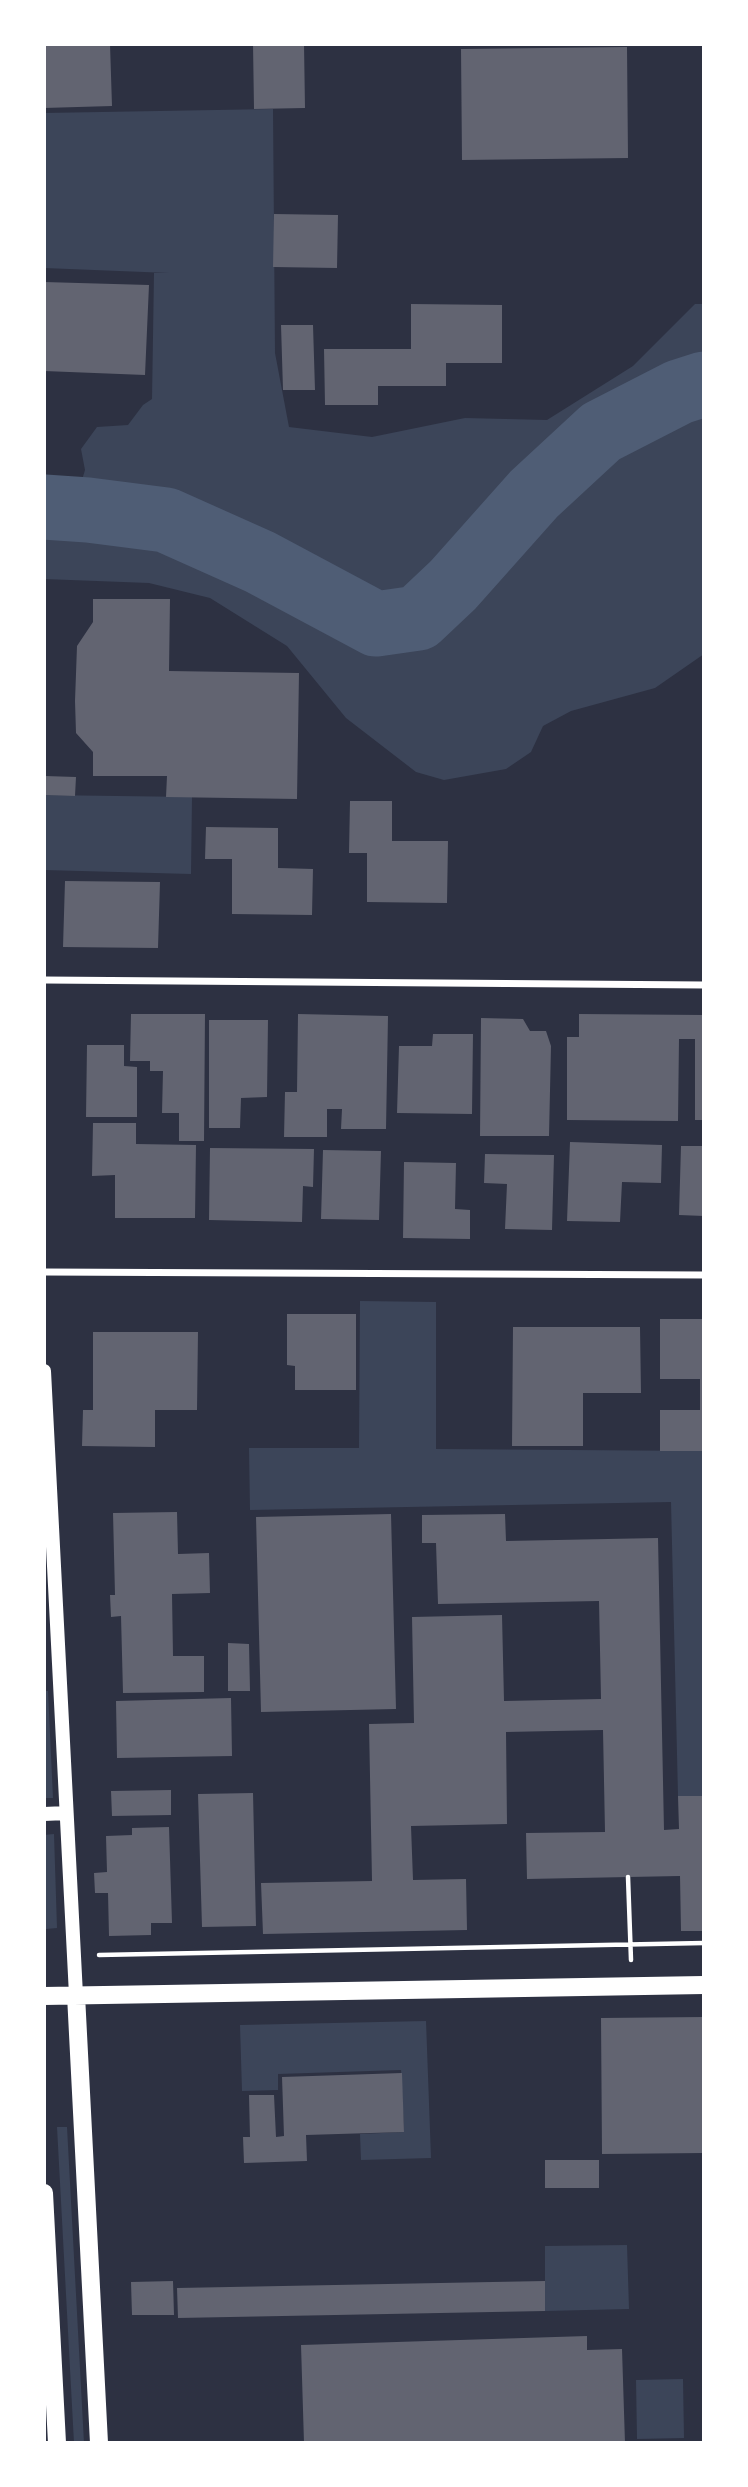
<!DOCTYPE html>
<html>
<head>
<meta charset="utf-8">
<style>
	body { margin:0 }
	#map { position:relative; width:748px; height:2487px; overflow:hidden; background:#2d3142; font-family:Barlow,sans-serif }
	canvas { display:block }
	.frame { position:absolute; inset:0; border:46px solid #fff; pointer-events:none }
</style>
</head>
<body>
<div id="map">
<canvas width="748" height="2487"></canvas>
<div class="frame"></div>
</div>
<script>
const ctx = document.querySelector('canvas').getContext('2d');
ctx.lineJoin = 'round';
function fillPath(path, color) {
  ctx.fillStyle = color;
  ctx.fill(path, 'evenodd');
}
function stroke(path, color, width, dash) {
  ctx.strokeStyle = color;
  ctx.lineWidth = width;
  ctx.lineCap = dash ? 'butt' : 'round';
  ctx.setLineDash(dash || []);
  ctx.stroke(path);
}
const green = new Path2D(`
	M 273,109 L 275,353 L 289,427 L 372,437 L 465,418 L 547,420 L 633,366 L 695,304 L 704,304 L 704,654 L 655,688 L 571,711 L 543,726 L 531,752 L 506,769 L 444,780 L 416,772 L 346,718 L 287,646 L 210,598 L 149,583 L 44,579 L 44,500 L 78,493 L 85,470 L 81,449 L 97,427 L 128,425 L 143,405 L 152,399 L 154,273 L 169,273 L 44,268 L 44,113 Z
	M 44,795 L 192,797 L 191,874 L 44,870 Z
	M 360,1301 L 436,1302 L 436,1449 L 704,1451 L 704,1796 L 678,1796 L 671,1502 L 250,1510 L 249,1448 L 359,1448 Z
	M 44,1691 L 48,1691 L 53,1798 L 44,1798 Z
	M 54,1834 L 57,1928 L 46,1929 L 44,1835 Z
	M 426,2021 L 431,2158 L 361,2160 L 360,2134 L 404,2132 L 401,2070 L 278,2074 L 278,2090 L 242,2091 L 240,2025 Z
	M 57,2127 L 67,2127 L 84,2443 L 74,2443 Z
	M 627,2245 L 629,2309 L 545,2311 L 545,2246 Z
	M 683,2379 L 684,2438 L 637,2439 L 636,2380 Z`);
const river = new Path2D(`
	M 44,507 L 88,510 L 166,520 L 260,562 L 376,624 L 418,618 L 453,585 L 534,494 L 601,432 L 679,392 L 704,384`);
const building = new Path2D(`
	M 44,44 L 110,44 L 112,106 L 44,108 Z
	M 253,44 L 304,44 L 305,108 L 254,109 Z
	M 627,47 L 628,158 L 462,160 L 461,49 Z
	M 274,214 L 338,215 L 337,268 L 273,267 Z
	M 44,282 L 149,285 L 145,375 L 44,371 Z
	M 411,304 L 502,305 L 502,363 L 446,363 L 446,386 L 378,386 L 378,405 L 325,405 L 324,349 L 411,349 Z
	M 281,325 L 313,325 L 315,390 L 283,390 Z
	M 93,599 L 170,599 L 169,671 L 299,673 L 297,799 L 166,797 L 167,776 L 93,776 L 93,752 L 76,733 L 75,701 L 77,646 L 93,622 Z
	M 45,776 L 76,777 L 75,796 L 45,795 Z
	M 350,801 L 392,801 L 392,841 L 448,841 L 447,903 L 367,902 L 367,853 L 349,853 Z
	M 206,827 L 278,828 L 278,868 L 313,869 L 312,915 L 232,914 L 232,859 L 205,859 Z
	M 65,881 L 160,882 L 158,948 L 63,947 Z
	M 131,1014 L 205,1014 L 204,1141 L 179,1141 L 179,1113 L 162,1113 L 163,1071 L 150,1071 L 150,1061 L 130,1061 Z
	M 298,1014 L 388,1016 L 386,1129 L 341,1129 L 342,1109 L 327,1109 L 327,1137 L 284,1137 L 285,1092 L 297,1092 Z
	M 579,1014 L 704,1015 L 704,1120 L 695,1120 L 695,1039 L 679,1039 L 678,1121 L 567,1120 L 567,1037 L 579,1037 Z
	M 481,1018 L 523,1019 L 530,1031 L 546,1031 L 551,1046 L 549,1136 L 480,1136 Z
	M 209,1020 L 268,1020 L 267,1097 L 241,1098 L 240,1128 L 209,1128 Z
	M 433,1034 L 473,1034 L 472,1114 L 397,1113 L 399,1046 L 432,1046 Z
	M 87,1045 L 124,1045 L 124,1066 L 137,1067 L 137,1117 L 86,1117 Z
	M 93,1123 L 136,1123 L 136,1144 L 196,1145 L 195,1218 L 115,1218 L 115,1175 L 92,1176 Z
	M 570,1142 L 662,1145 L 661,1183 L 622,1182 L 620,1222 L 567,1221 Z
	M 681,1146 L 704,1146 L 704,1216 L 679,1215 Z
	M 210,1148 L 314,1149 L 313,1187 L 303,1186 L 302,1222 L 209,1220 Z
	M 323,1150 L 381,1151 L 379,1220 L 321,1219 Z
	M 485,1154 L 554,1155 L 552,1230 L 505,1229 L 507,1184 L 484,1183 Z
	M 404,1162 L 456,1163 L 455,1209 L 470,1210 L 470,1239 L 403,1238 Z
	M 287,1314 L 356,1314 L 356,1390 L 295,1390 L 295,1366 L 287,1365 Z
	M 660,1319 L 704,1319 L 704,1451 L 660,1451 L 660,1410 L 700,1410 L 700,1379 L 660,1379 Z
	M 513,1327 L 640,1327 L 641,1393 L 583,1393 L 583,1446 L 512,1446 Z
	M 93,1332 L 198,1332 L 197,1410 L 155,1410 L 155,1447 L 82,1446 L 83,1410 L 93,1410 Z
	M 177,1512 L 178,1554 L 209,1553 L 210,1593 L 172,1594 L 173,1656 L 204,1656 L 204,1692 L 123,1693 L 121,1616 L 111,1617 L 110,1595 L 115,1595 L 113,1513 Z
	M 391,1514 L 396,1709 L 261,1712 L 256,1517 Z
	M 505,1514 L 506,1541 L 658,1538 L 664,1830 L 679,1829 L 678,1796 L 704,1796 L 704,1931 L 681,1931 L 680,1876 L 527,1879 L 526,1833 L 605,1832 L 603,1730 L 506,1732 L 507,1824 L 411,1826 L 413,1880 L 466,1879 L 467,1930 L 263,1934 L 261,1883 L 372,1881 L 369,1724 L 414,1723 L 412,1617 L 502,1615 L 504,1701 L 601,1699 L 599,1601 L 438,1604 L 436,1543 L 422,1543 L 422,1515 Z
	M 228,1643 L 249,1644 L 250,1691 L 228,1691 Z
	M 231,1698 L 232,1756 L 117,1758 L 116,1701 Z
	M 171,1790 L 171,1815 L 112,1816 L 111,1791 Z
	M 253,1793 L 256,1926 L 202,1927 L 198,1794 Z
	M 169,1827 L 172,1923 L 151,1923 L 151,1935 L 109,1936 L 108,1893 L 95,1893 L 94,1873 L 107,1872 L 106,1836 L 132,1835 L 132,1828 Z
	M 704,2017 L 704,2153 L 602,2154 L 601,2018 Z
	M 402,2073 L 404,2132 L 306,2135 L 307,2161 L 244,2163 L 243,2137 L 250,2137 L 249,2095 L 274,2095 L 276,2137 L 284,2136 L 282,2077 Z
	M 545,2160 L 599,2160 L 599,2188 L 545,2188 Z
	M 173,2281 L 174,2315 L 132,2315 L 131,2282 Z
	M 545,2281 L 545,2311 L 178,2318 L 177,2288 Z
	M 587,2336 L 587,2350 L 622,2349 L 625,2443 L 304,2443 L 301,2345 Z`);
const path = new Path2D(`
	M 628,1877 L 631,1960
	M 99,1955 L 704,1943`);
const minor = new Path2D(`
	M 44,980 L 704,985
	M 44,1272 L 704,1275`);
const secondary = new Path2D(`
	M 44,1371 L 76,1995
	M 44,1814 L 66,1813`);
const primary = new Path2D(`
	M 76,1995 L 99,2443
	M 44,1996 L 704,1985
	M 44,2193 L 57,2443`);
fillPath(green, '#3c4559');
stroke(river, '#4f5d75', 65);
fillPath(building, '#626471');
stroke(path, '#fff', 4.5);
stroke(minor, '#fff', 7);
stroke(secondary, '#fff', 14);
stroke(primary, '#fff', 18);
</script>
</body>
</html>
